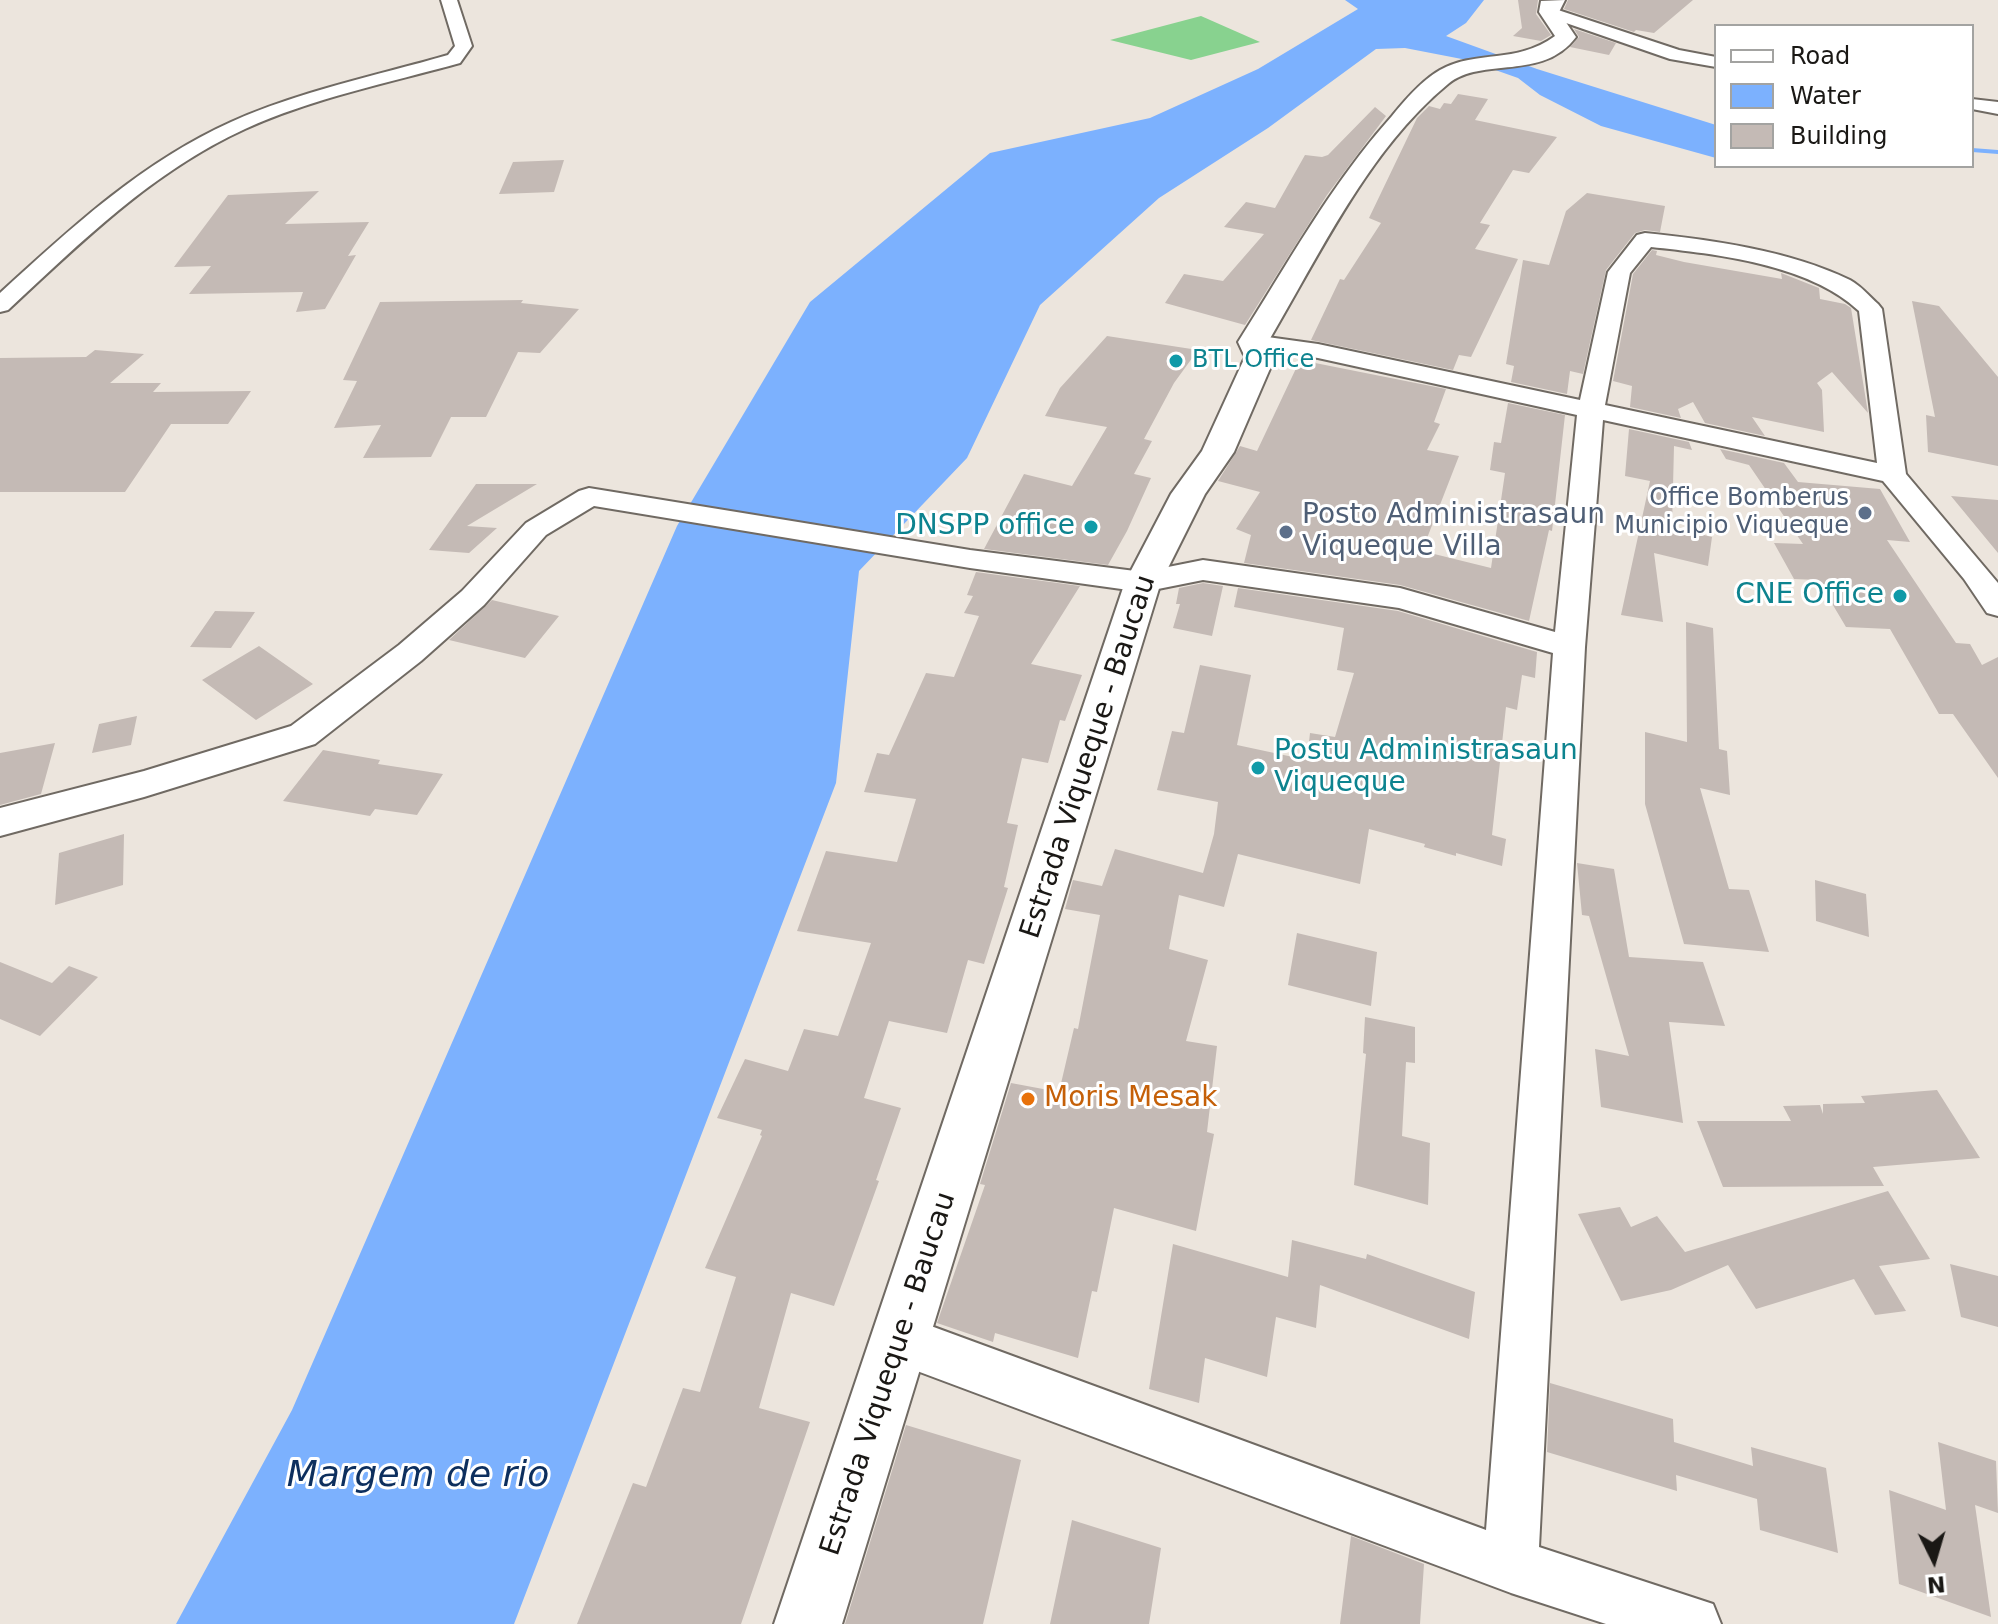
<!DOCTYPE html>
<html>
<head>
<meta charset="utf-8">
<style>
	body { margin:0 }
	#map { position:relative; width:1998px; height:1624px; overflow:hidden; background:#ece5dd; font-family:"DejaVu Sans",sans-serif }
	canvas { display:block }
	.legend { position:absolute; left:1714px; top:24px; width:260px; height:144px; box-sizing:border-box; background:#fff; border:2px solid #a3a3a1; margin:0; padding:10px 14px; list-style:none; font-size:24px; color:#1a1815 }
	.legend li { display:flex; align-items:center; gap:16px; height:40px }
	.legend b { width:40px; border:2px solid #a3a3a1 }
	.north { position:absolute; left:1894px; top:1520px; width:80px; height:80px; -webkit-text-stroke:6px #fff; paint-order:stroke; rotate:175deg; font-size:22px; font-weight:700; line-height:32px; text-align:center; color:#1a1815 }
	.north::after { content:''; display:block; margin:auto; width:28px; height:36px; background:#1a1815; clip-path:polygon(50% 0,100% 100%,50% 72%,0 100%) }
</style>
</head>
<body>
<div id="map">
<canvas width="1998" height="1624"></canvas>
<ul class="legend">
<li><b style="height:10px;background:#fff"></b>Road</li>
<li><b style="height:22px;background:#7cb1fe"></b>Water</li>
<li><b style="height:22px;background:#c4bab5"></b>Building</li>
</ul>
<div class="north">N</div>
</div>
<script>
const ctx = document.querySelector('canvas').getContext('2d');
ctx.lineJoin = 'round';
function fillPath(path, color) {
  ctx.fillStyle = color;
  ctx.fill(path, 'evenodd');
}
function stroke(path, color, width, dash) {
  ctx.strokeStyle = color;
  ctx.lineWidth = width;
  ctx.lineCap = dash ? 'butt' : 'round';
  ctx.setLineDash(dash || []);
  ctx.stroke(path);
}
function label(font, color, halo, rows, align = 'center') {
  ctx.font = font + ' "DejaVu Sans",sans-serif';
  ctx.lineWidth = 6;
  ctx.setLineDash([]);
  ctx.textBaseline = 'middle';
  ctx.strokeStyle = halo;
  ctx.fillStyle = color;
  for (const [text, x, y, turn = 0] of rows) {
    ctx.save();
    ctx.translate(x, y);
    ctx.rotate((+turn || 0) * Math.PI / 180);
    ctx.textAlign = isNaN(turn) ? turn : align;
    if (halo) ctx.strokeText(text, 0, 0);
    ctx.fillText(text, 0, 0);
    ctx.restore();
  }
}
const green = new Path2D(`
	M 1201,16 L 1260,42 L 1191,60 L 1110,40 Z`);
const water = new Path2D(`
	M 1345,0 L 1484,0 L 1466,23 L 1446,36 L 1537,69 L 1716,125 L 1716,158 L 1601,126 L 1540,95 L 1518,78 L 1467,60 L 1405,48 L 1376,49 L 1268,128 L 1159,198 L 1040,305 L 967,458 L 859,571 L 836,783 L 514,1624 L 176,1624 L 292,1410 L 677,526 L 810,302 L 990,153 L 1150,118 L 1258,69 L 1358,9 Z`);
const stream = new Path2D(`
	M 1972,148 L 1998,150 L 1998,154 L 1972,152 Z`);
const building = new Path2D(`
	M 1518,0 L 1538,0 L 1536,14 L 1551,35 L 1541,41 L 1513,36 L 1522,28 Z
	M 1568,0 L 1693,0 L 1654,33 L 1636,30 L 1634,32 L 1564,9 Z
	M 1574,29 L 1616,43 L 1609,55 L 1570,47 L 1579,37 Z
	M 1458,94 L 1488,99 L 1475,120 L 1557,137 L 1529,173 L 1513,170 L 1480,223 L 1490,225 L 1475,249 L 1518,259 L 1471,357 L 1459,355 L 1453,370 L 1311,340 L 1340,279 L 1344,280 L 1381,223 L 1369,218 L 1417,118 L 1429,106 L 1440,109 L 1444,103 L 1451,104 Z
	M 1375,107 L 1386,116 L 1327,195 L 1245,325 L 1165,303 L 1184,274 L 1223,281 L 1264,234 L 1224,227 L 1246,202 L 1275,208 L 1305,155 L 1322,157 L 1328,155 Z
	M 564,160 L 554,192 L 499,194 L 513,162 Z
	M 319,191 L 285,224 L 369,222 L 348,256 L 356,255 L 325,309 L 296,312 L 303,292 L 189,294 L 211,266 L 174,267 L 228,195 Z
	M 1587,193 L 1665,206 L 1660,232 L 1645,230 L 1635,233 L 1606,270 L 1583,374 L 1570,371 L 1567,394 L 1511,382 L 1514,366 L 1506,364 L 1523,260 L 1549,265 L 1566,211 Z
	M 1652,250 L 1657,251 L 1656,255 L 1684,262 L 1782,279 L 1781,273 L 1819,288 L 1820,299 L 1845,304 L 1851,308 L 1868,413 L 1832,372 L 1817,383 L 1822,390 L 1824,432 L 1752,417 L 1765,436 L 1705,423 L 1693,402 L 1678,409 L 1681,418 L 1630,407 L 1632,386 L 1613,381 L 1633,274 Z
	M 523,300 L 521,303 L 579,309 L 540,353 L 518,352 L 486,417 L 451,417 L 431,457 L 363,458 L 381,425 L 334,428 L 357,381 L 343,380 L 380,302 Z
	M 1912,301 L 1939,306 L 1998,377 L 1998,466 L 1928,452 L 1926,415 L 1935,417 Z
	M 1107,336 L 1198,350 L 1174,383 L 1144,439 L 1152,441 L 1134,474 L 1151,478 L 1127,531 L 1108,565 L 984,549 L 1024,474 L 1072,486 L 1107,427 L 1045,416 L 1060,388 Z
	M 95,350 L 144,354 L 110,383 L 161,383 L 153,392 L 251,391 L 228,424 L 171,424 L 125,492 L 0,492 L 0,358 L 86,357 Z
	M 1300,360 L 1446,389 L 1434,422 L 1440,424 L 1427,450 L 1459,456 L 1422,551 L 1491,568 L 1505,473 L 1490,470 L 1494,442 L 1501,443 L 1508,403 L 1565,415 L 1552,531 L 1549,530 L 1529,621 L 1400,585 L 1244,563 L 1251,535 L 1236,529 L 1260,492 L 1218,481 L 1240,446 L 1257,451 Z
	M 1629,429 L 1689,442 L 1692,450 L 1674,446 L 1672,527 L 1712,537 L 1708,566 L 1654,553 L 1663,622 L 1621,615 L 1650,481 L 1625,476 Z
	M 1720,449 L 1784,463 L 1798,482 L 1880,489 L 1910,542 L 1887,540 L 1956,643 L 1970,644 L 1982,665 L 1998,657 L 1998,778 L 1953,714 L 1939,714 L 1890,629 L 1846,627 L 1818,580 L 1794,579 L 1774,543 L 1803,544 L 1749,465 L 1726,459 Z
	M 476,484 L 537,484 L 467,526 L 497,528 L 469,553 L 429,550 Z
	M 1951,496 L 1998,500 L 1998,553 Z
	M 976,572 L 1080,586 L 1031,664 L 1082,675 L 1065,721 L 1060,720 L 1048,763 L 1022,758 L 1007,823 L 1018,825 L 1004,887 L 1008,888 L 984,964 L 968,960 L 947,1033 L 889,1021 L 864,1098 L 901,1108 L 876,1180 L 879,1181 L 834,1306 L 791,1293 L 759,1408 L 810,1422 L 741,1624 L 577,1624 L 633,1483 L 646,1487 L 683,1388 L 700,1392 L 736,1277 L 705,1268 L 762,1136 L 760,1135 L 762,1130 L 717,1118 L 745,1059 L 788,1071 L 804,1029 L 838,1036 L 871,943 L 797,931 L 826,851 L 897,862 L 916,799 L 864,792 L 877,753 L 889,755 L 926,673 L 954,677 L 979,616 L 964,613 L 973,596 L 967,595 Z
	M 1203,583 L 1223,586 L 1212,636 L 1173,628 L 1180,604 L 1176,604 L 1179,588 Z
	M 1238,588 L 1398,611 L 1537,652 L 1535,678 L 1522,675 L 1517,710 L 1506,707 L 1492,835 L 1506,839 L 1502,866 L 1456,853 L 1456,856 L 1424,847 L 1425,844 L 1369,829 L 1360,884 L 1238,854 L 1224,907 L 1179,895 L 1169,949 L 1208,960 L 1186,1041 L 1217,1046 L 1207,1132 L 1214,1134 L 1196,1231 L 1114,1208 L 1097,1292 L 1092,1291 L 1078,1358 L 995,1333 L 993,1342 L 937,1323 L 985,1185 L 980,1184 L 1011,1083 L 1059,1092 L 1074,1028 L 1078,1029 L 1100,915 L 1065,909 L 1073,880 L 1102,886 L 1115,849 L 1203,873 L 1214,834 L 1218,802 L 1157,790 L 1172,731 L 1184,733 L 1200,665 L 1251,675 L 1237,745 L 1307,760 L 1310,733 L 1335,737 L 1354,673 L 1337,670 L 1344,628 L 1234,607 Z
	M 492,600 L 559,616 L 525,658 L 449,640 Z
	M 215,611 L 255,612 L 231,648 L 190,647 Z
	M 1686,622 L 1713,628 L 1719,749 L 1727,751 L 1730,795 L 1700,788 L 1729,889 L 1749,890 L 1769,952 L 1684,944 L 1645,804 L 1645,732 L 1687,742 Z
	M 259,646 L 313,684 L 256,720 L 202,680 Z
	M 137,716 L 131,745 L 92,753 L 99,724 Z
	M 55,743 L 41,794 L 0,805 L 0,753 Z
	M 323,750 L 380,760 L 378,764 L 443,774 L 417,815 L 375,809 L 370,816 L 283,801 Z
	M 124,834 L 123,885 L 55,905 L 59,853 Z
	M 1577,863 L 1614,869 L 1629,957 L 1703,962 L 1725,1026 L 1669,1022 L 1683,1123 L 1601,1107 L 1595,1049 L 1629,1056 L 1589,916 L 1582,915 Z
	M 1815,880 L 1866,894 L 1869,937 L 1816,921 Z
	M 1297,933 L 1377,952 L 1371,1006 L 1288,985 Z
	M 0,962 L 52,983 L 69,966 L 98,977 L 40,1036 L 0,1019 Z
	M 1365,1017 L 1415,1027 L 1415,1063 L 1406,1062 L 1402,1136 L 1430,1143 L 1428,1205 L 1354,1185 L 1366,1054 L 1363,1053 Z
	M 1937,1090 L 1980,1158 L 1873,1167 L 1884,1186 L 1723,1187 L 1697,1121 L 1791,1121 L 1783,1106 L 1820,1105 L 1823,1114 L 1823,1104 L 1865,1103 L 1861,1096 Z
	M 1888,1191 L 1930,1259 L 1879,1266 L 1906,1311 L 1875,1315 L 1854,1279 L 1756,1309 L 1728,1265 L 1671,1290 L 1621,1301 L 1578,1214 L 1620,1207 L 1631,1227 L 1657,1216 L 1685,1252 Z
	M 1292,1240 L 1366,1259 L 1367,1254 L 1475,1292 L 1469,1339 L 1320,1285 L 1316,1328 L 1276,1317 L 1267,1377 L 1205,1358 L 1199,1403 L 1149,1389 L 1173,1244 L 1288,1277 Z
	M 1950,1264 L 1998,1276 L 1998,1327 L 1961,1317 Z
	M 1550,1383 L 1673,1419 L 1674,1442 L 1753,1466 L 1751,1447 L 1826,1468 L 1838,1553 L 1760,1530 L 1757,1499 L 1676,1475 L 1677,1491 L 1547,1452 Z
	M 906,1425 L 1021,1460 L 983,1624 L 845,1624 Z
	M 1938,1442 L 1996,1461 L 1998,1513 L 1975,1505 L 1991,1617 L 1899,1584 L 1889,1490 L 1946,1510 Z
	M 1072,1520 L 1161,1548 L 1149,1624 L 1050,1624 Z
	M 1351,1536 L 1424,1564 L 1420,1624 L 1340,1624 Z`);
const minor = new Path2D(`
	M 441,0 L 457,0 L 472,46 L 460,63 C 388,83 313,98 245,129 C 153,171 81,242 8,310 L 0,312 L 0,293 C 71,228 142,162 231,122 C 300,91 375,76 448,55 L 455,46 Z
	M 1549,7 L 1679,50 L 1716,57 L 1716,67 L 1670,59 L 1543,15 L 1543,9 Z
	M 1972,99 L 1998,102 L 1998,114 L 1972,109 Z
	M 1645,233 C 1712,240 1788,250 1850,280 C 1861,286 1869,296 1878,304 L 1882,309 L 1906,474 L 1998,583 L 1998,616 L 1987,613 L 1964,579 L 1883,481 L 1603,420 L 1585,647 L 1539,1547 L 1713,1604 L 1721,1624 L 1606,1624 L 1511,1593 L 901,1365 L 884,1357 L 876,1340 L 884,1323 L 901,1315 L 1486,1530 L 1553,653 L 1399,608 L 1203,580 L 1143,592 L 970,568 L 594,506 L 546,535 L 484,605 L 421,661 L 315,744 L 144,797 L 0,836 L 0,808 L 144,771 L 291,726 L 399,645 L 462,591 L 526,523 L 579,491 L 589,488 L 970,550 L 1143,572 L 1203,560 L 1400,588 L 1555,632 L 1577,415 L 1318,358 L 1253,349 L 1244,347 L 1241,342 L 1244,337 L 1253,335 L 1318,344 L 1580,400 L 1608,272 L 1637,235 ZM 1651,247 C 1716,254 1809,264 1859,311 L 1877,463 L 1605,405 L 1630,273 Z`);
const primary = new Path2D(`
	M 1565,0 L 1559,12 L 1576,37 C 1542,82 1482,56 1448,84 C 1368,150 1320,254 1268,342 L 1275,357 L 1234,452 L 1205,494 L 1161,582 L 842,1624 L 774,1624 L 1125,582 L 1171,494 L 1202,451 L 1245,357 L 1238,342 C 1287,265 1331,184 1392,116 C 1405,100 1422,80 1440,70 C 1478,49 1515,65 1555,36 L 1539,12 L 1541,1 Z`);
const markers = [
	[1176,361,8,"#0f9aa8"],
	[1865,513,8,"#5c6f8a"],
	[1091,527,8,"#0f9aa8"],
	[1286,532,8,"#5c6f8a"],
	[1900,596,8,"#0f9aa8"],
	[1258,768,8,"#0f9aa8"],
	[1028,1099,8,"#e8710a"]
];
const farCulturenames = [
	["BTL Office",1192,361]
];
const farServicenames = [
	["Office Bomberus",1849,499],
	["Municipio Viqueque",1849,527]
];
const serviceNames = [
	["Posto Administrasaun",1302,516],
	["Viqueque Villa",1302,548]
];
const cultureNames = [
	["DNSPP office",1075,527],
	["CNE Office",1884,596],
	["Postu Administrasaun",1274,752,"left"],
	["Viqueque",1274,784,"left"]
];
const streetNames = [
	["Estrada Viqueque - Baucau",1089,757,-72],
	["Estrada Viqueque - Baucau",889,1374,-72]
];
const foodNames = [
	["Moris Mesak",1044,1099]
];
const nearWaternames = [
	["Margem de rio",418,1477]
];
fillPath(green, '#88d28f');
fillPath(water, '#7cb1fe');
fillPath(stream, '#7cb1fe');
fillPath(building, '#c4bab5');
stroke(minor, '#706a63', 4);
stroke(primary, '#706a63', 4);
fillPath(minor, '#fff');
fillPath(primary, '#fff');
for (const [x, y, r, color] of markers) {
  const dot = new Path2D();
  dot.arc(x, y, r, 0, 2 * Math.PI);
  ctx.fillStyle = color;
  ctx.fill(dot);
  stroke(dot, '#fff', 3);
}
label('24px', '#0d838f', '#fff', farCulturenames, 'left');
label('24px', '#4e5e75', '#fff', farServicenames, 'right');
label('28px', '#4e5e75', '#fff', serviceNames, 'left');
label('28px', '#0d838f', '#fff', cultureNames, 'right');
label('28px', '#1a1815', '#fff', streetNames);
label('28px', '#c56008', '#fff', foodNames, 'left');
label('italic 36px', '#0d2f5e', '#fff', nearWaternames);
</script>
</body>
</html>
